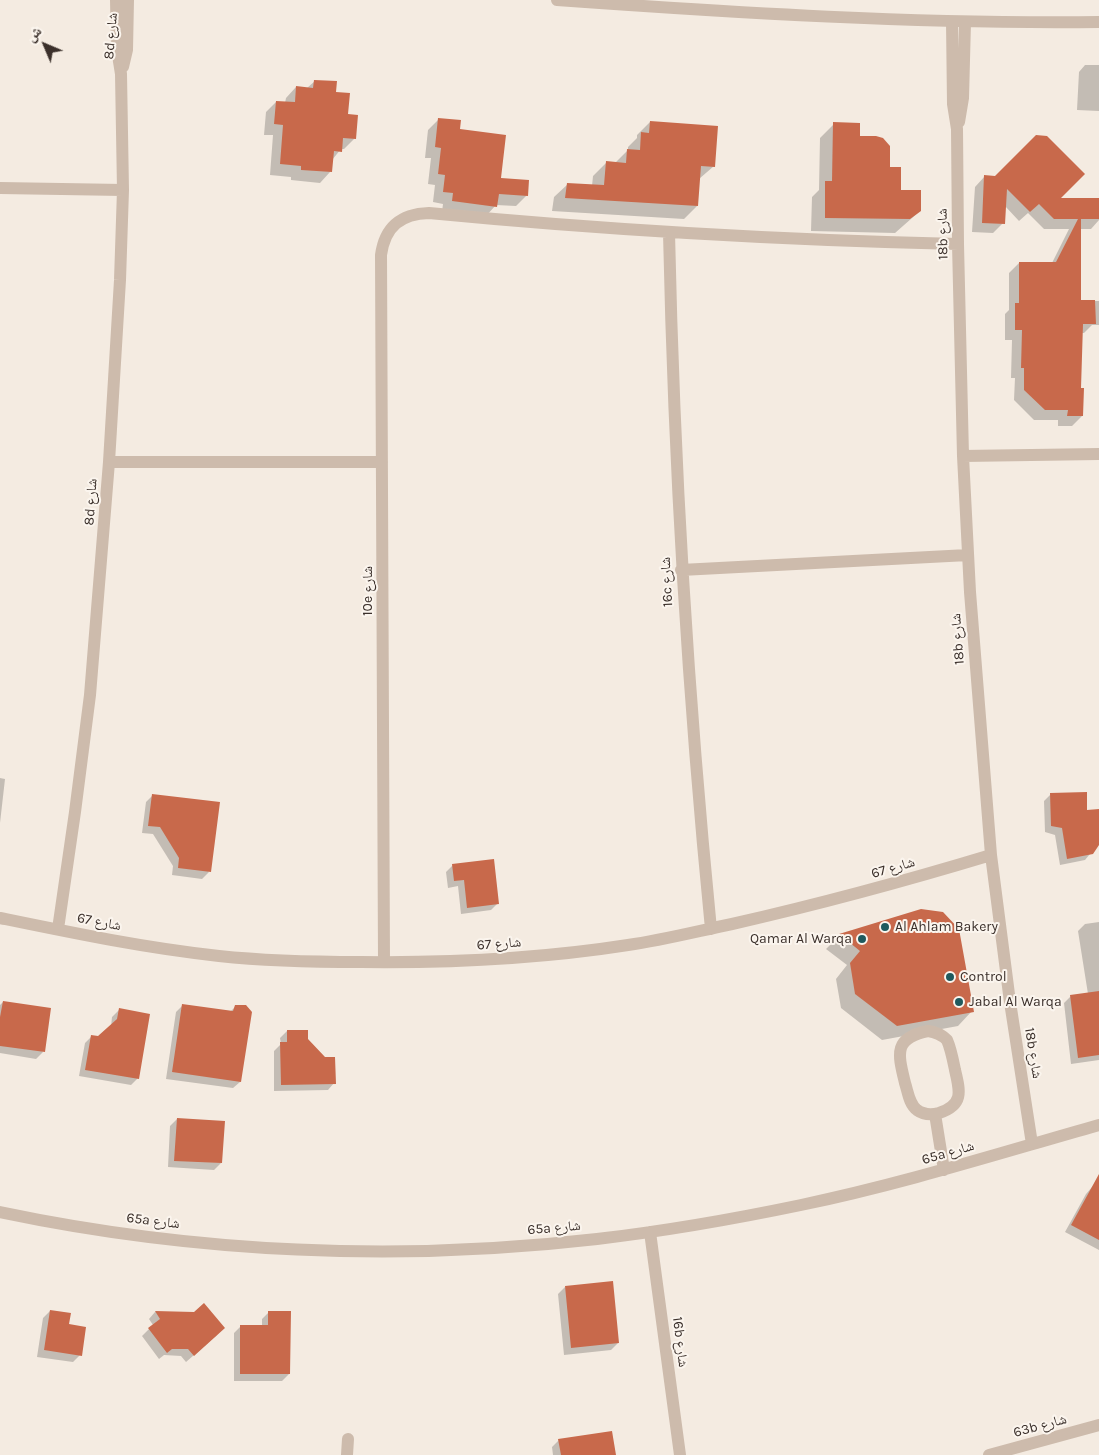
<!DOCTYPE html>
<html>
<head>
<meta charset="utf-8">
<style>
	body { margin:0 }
	#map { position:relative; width:1099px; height:1455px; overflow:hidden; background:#f4ebe1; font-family:Karla,"Noto Naskh Arabic",sans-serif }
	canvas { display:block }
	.north { position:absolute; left:20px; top:20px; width:50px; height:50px; -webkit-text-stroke:4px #fbf5ee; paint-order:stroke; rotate:315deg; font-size:14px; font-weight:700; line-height:20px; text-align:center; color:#3b302b }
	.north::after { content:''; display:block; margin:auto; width:18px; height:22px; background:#3b302b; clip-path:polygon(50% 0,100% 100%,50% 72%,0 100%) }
</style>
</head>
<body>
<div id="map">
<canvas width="1099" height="1455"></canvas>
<div class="north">ش</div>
</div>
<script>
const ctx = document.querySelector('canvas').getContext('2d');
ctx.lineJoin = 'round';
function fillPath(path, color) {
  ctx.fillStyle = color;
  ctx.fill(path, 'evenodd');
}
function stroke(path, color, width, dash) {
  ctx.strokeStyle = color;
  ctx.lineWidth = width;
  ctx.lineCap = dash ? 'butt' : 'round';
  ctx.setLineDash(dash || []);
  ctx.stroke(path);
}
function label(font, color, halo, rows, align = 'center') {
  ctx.font = font + ' Karla,"Noto Naskh Arabic",sans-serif';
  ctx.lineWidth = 4;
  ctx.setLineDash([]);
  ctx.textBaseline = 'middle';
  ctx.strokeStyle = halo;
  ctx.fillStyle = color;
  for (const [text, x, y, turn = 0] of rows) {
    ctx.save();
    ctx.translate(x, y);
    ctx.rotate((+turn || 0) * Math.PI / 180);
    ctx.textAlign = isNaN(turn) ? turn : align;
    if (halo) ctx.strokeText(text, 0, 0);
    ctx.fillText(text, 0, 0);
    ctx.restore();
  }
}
const shadow = new Path2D(`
	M 1085,65 L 1099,65 L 1099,111 L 1077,110 L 1079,72 Z
	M 315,81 L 335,93 L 347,115 L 355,138 L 344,149 L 341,149 L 332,160 L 330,172 L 320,183 L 291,180 L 291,177 L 270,175 L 273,135 L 264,135 L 266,112 L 276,102 L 285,103 L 286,98 L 296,87 L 307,88 Z
	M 439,119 L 459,131 L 499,180 L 527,195 L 516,206 L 496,205 L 485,217 L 442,212 L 443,204 L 433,202 L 435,185 L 428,184 L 431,158 L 425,158 L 428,130 Z
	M 650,122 L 714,166 L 699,179 L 697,206 L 684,219 L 552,211 L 554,197 L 568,184 L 592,186 L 593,176 L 606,163 L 615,163 L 628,150 L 628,147 L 637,138 L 637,135 Z
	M 834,124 L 859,137 L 889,169 L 900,191 L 920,211 L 895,233 L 811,231 L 812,197 L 819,190 L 820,138 Z
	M 985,176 L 1058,199 L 1099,199 L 1099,220 L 1091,229 L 1080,229 L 1080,301 L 1099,301 L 1099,325 L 1092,325 L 1084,333 L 1081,333 L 1080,389 L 1082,416 L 1072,426 L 1058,426 L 1058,420 L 1034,420 L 1014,400 L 1015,378 L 1011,378 L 1012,340 L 1005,340 L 1005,314 L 1009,310 L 1009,273 L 1019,263 L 1052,263 L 1069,229 L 1044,229 L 1028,213 L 1019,221 L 1005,206 L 1003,223 L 993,233 L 972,232 L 975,187 Z
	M 0,778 L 5,779 L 0,823 Z
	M 1051,794 L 1086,811 L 1099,843 L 1085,860 L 1060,865 L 1055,835 L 1045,832 L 1044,801 Z
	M 153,795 L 209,872 L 202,879 L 172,875 L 173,866 L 153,834 L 142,833 L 146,802 Z
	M 453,865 L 498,903 L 491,910 L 461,914 L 458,886 L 448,888 L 446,872 Z
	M 921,910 L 972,1011 L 958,1026 L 882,1040 L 841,1008 L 836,979 L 847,965 L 826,949 L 840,935 Z
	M 1099,922 L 1099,1060 L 1071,1064 L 1064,1003 L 1071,996 L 1088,994 L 1078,931 L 1085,924 Z
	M 3,1002 L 43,1052 L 36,1059 L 0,1053 L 0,1005 Z
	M 183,1005 L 230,1012 L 236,1006 L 240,1082 L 233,1088 L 166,1079 L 176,1012 Z
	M 119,1010 L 138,1078 L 131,1085 L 79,1076 L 85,1043 L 92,1036 L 99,1037 L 111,1027 L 112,1017 Z
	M 287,1031 L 307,1039 L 334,1083 L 328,1090 L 274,1091 L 274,1051 L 281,1044 L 280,1038 Z
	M 177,1119 L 221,1163 L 214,1170 L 168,1167 L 170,1126 Z
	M 1099,1184 L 1099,1250 L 1065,1232 L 1086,1194 L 1093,1186 Z
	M 565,1287 L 618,1343 L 611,1350 L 564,1355 L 558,1294 Z
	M 50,1311 L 80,1355 L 73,1362 L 37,1357 L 43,1318 Z
	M 155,1312 L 194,1314 L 217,1335 L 186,1362 L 181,1356 L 164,1355 L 159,1359 L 142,1336 L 153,1325 L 149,1319 Z
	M 269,1312 L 289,1374 L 282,1381 L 234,1381 L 234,1333 L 241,1326 L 262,1326 L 262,1319 Z
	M 559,1440 L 614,1455 L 553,1455 L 552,1447 Z`);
const building = new Path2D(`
	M 314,80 L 337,81 L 336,92 L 350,93 L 348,114 L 358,115 L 356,139 L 343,138 L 342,152 L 334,151 L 332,172 L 301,170 L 301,166 L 280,164 L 283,125 L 274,124 L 276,101 L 295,102 L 296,86 L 313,88 Z
	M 438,118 L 461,120 L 460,129 L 506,135 L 501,178 L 529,180 L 528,196 L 499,194 L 497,207 L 452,201 L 453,193 L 443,192 L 445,175 L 438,174 L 441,148 L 435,147 Z
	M 650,121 L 718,126 L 715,167 L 701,166 L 698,206 L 565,198 L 567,183 L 604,185 L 606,161 L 626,163 L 627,149 L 640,150 L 641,132 L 649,133 Z
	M 833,122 L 860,123 L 860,136 L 876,136 L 883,138 L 890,146 L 890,167 L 901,167 L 901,190 L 921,190 L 921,211 L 910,219 L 825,218 L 825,181 L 832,181 Z
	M 1036,135 L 1047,136 L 1085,174 L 1061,198 L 1099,198 L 1099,219 L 1081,219 L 1081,300 L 1095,300 L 1096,324 L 1083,324 L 1081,388 L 1084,388 L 1083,416 L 1067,416 L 1068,410 L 1045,410 L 1024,390 L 1024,368 L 1021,368 L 1022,330 L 1015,330 L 1015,303 L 1019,303 L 1019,262 L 1056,262 L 1078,219 L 1054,219 L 1039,204 L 1030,212 L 1007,189 L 1005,224 L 982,223 L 984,175 L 995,176 Z
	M 1087,792 L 1087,810 L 1099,809 L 1099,845 L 1093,854 L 1067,859 L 1062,828 L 1051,826 L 1050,793 Z
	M 152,794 L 220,802 L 211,872 L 178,868 L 179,858 L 160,827 L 148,826 Z
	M 494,859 L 499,904 L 467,908 L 464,880 L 454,881 L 452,864 Z
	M 921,909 L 943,912 L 959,929 L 974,1012 L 897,1026 L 855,994 L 850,963 L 860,951 L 839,934 Z
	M 1099,991 L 1099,1055 L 1078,1058 L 1070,995 Z
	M 3,1001 L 51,1008 L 45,1052 L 0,1046 L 0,1017 Z
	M 182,1004 L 233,1011 L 235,1005 L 246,1005 L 252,1012 L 241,1082 L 172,1072 Z
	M 119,1008 L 150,1014 L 139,1079 L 85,1070 L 91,1035 L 98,1036 L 117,1019 Z
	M 287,1030 L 308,1030 L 308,1039 L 325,1057 L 335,1057 L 336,1084 L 281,1085 L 280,1042 L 287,1042 Z
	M 177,1118 L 225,1121 L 222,1163 L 174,1161 Z
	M 1099,1174 L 1099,1240 L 1071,1225 Z
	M 613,1281 L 619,1343 L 571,1348 L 565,1286 Z
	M 204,1303 L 225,1328 L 194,1356 L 188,1349 L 172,1349 L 167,1353 L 148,1328 L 160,1319 L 155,1311 L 194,1312 Z
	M 50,1310 L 71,1313 L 69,1324 L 86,1327 L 82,1356 L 44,1350 Z
	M 268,1311 L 291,1311 L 290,1374 L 240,1374 L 240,1325 L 268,1325 Z
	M 612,1431 L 616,1455 L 561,1455 L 558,1439 Z`);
const minor = new Path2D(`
	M 557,0 C 738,13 918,24 1099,22
	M 952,22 L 953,104 L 957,129 L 958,244 L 963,456 L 970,592 L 991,855 L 1010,1002 L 1032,1144
	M 123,67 L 127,50 L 128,0
	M 959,122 L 963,98 L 965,22
	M 0,188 L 123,190
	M 669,233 C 674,466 688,697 711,929
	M 963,456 L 1099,454
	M 109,462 L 382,462
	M 681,570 L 968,555
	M 0,918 C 73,933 145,948 219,956 C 266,961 314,962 361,962 C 450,963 539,959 628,945 C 663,940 698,931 732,924 C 820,904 905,881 991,855
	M 58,929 L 75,812 L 90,695 L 109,462 L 120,280 L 123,190 L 121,74 L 117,49 L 116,0
	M 384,962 L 381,255 C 385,226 401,214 429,213 C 605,230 781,240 958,244
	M 928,1031 C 936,1032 941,1034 947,1040 C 951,1049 953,1060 955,1070 C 960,1091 964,1105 939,1113 C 932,1115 924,1115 917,1110 C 909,1104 908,1092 905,1083 C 898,1054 893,1038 928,1031 Z
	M 935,1114 L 944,1170
	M 0,1212 C 195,1253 399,1262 597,1239 C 665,1231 734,1219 801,1205 C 902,1184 1000,1153 1099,1125
	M 650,1232 L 680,1455
	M 347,1455 L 348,1439
	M 989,1455 L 1099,1425`);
const markers = [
	[885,927,5,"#1f5a5e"],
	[862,939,5,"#1f5a5e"],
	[950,977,5,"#1f5a5e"],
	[959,1002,5,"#1f5a5e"]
];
const streetNames = [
	["8d شارع",111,36,-85],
	["18b شارع",943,234,-91],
	["8d شارع",91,502,-86],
	["16c شارع",667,582,-93],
	["10e شارع",368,591,-90],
	["18b شارع",958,639,-94],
	["شارع 67",893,868,-16],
	["شارع 67",99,922,11],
	["شارع 67",499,944,-4],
	["18b شارع",1033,1053,81],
	["65a شارع",948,1153,-16],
	["65a شارع",153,1221,7],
	["65a شارع",554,1228,-5],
	["16b شارع",680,1342,83],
	["63b شارع",1040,1426,-15]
];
const poiNames = [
	["Al Ahlam Bakery",895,927],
	["Qamar Al Warqa",852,939,"right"],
	["Control",960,977],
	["Jabal Al Warqa",969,1002]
];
fillPath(shadow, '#0003');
fillPath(building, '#c8694b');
stroke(minor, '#cdbbac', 12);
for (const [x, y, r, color] of markers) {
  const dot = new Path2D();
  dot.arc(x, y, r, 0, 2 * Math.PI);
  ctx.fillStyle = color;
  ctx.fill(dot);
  stroke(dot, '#fbf5ee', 2);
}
label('14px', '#3b302b', '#fbf5ee', streetNames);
label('14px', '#3b302b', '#fbf5ee', poiNames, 'left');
</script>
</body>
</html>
